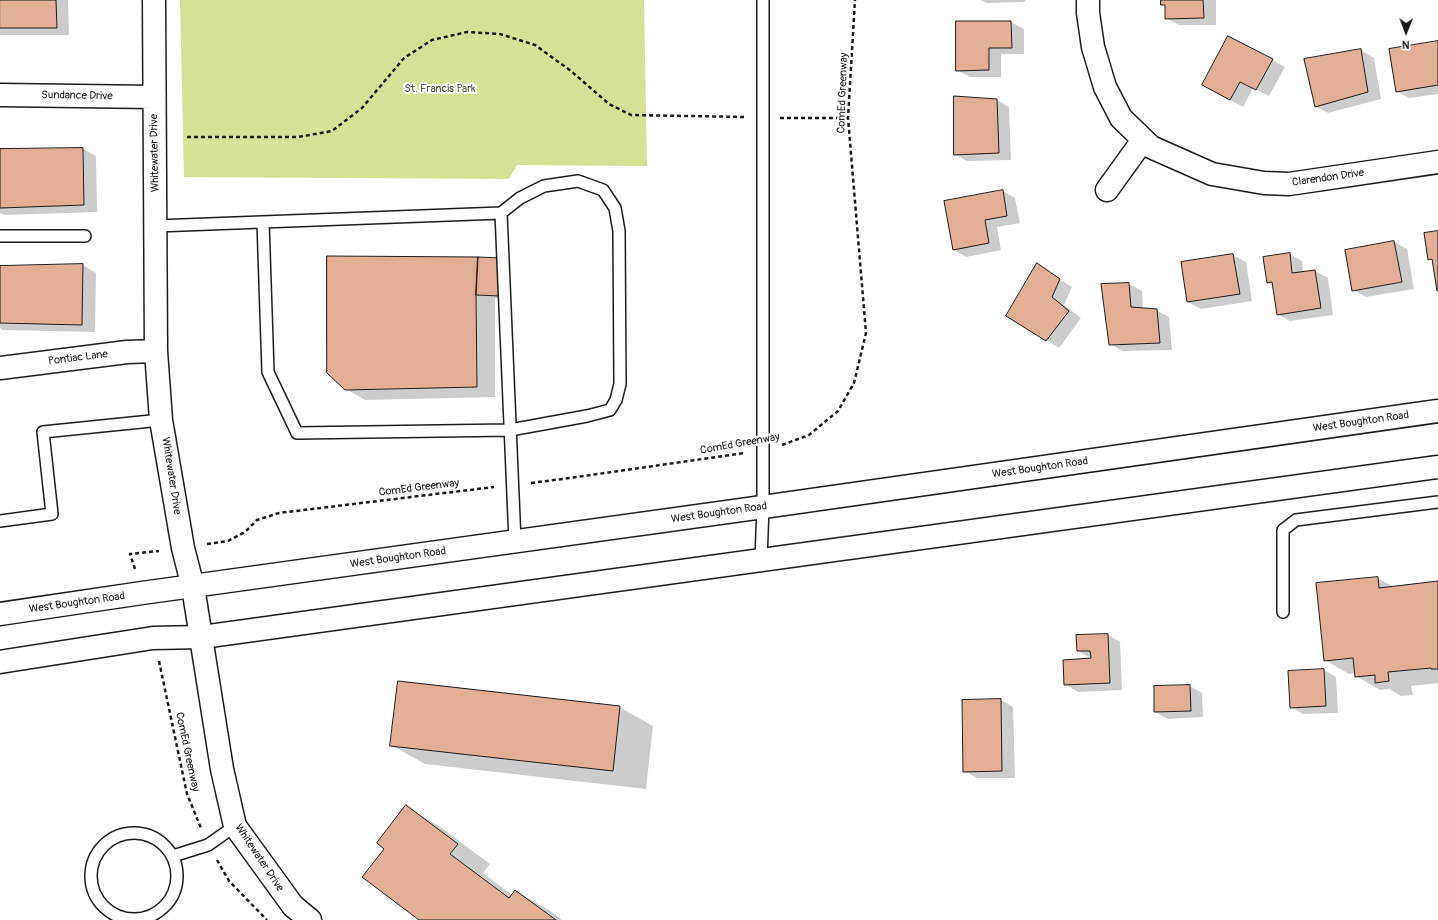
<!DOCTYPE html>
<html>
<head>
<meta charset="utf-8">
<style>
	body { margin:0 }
	#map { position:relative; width:1438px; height:920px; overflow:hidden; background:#fff; font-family:Pangolin,sans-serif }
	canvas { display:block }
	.north { position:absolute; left:1386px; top:12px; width:40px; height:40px; -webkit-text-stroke:3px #fff; paint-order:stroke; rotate:181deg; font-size:11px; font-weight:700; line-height:16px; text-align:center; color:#1c1c1c }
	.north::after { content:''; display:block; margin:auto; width:14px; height:18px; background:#1c1c1c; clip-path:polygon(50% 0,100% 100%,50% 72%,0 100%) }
</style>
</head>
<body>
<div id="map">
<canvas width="1438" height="920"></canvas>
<div class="north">N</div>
</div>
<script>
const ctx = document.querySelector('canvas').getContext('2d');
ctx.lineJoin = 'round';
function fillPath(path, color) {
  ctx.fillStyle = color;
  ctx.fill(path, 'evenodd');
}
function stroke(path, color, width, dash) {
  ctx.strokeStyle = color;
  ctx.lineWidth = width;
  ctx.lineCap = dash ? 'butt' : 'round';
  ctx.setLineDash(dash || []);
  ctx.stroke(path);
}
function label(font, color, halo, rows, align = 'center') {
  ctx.font = font + ' Pangolin,sans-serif';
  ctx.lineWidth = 4;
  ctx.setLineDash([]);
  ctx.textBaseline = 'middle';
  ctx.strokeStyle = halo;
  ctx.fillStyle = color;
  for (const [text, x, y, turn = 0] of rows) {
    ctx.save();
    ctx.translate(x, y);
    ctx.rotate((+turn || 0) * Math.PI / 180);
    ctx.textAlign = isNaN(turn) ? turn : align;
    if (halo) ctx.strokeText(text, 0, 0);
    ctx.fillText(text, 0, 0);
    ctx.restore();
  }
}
const green = new Path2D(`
	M 180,0 L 644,0 L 647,166 L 517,165 L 509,179 L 184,177 Z`);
const shadow = new Path2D(`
	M 0,0 L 68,0 L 69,35 L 0,35 Z
	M 981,0 L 1025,0 L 1025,2 L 986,3 Z
	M 1162,0 L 1216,0 L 1216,25 L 1179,25 L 1166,18 L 1166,6 L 1162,4 Z
	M 957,22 L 1011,22 L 1024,29 L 1024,54 L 1001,54 L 1001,77 L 970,77 L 957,70 Z
	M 1438,42 L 1438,94 L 1409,98 L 1396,91 Z
	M 1361,50 L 1374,58 L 1381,99 L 1328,113 L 1315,106 Z
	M 1272,60 L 1285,67 L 1269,96 L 1253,88 L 1243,107 L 1216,92 Z
	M 997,100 L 1009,107 L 1011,160 L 967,161 L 955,154 Z
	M 83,149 L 96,156 L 97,212 L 5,215 L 0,213 L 0,150 Z
	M 1003,191 L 1015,198 L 1020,223 L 997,227 L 1001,250 L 966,257 L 953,249 Z
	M 1394,242 L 1407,249 L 1414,289 L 1366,297 L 1353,290 Z
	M 1289,254 L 1302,261 L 1303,272 L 1315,271 L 1328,278 L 1333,315 L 1290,321 L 1278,314 L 1273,285 L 1268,282 Z
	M 1233,255 L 1246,262 L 1252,301 L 1201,309 L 1188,302 L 1182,263 Z
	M 478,258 L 506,299 L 495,298 L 495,397 L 365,400 L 346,389 Z
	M 83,265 L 96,273 L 95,332 L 3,330 L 0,328 L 0,267 Z
	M 1037,265 L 1072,287 L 1064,305 L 1081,318 L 1059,348 L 1046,340 Z
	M 1129,284 L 1142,291 L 1143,309 L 1156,310 L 1169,317 L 1172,350 L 1123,351 L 1110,344 L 1102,285 Z
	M 1377,578 L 1394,587 L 1438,582 L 1438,683 L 1411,686 L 1413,695 L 1401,696 L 1389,689 L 1380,690 L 1356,676 L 1355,673 L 1349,674 L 1325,660 Z
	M 1108,635 L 1120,642 L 1122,690 L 1078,692 L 1065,684 L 1093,659 L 1078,651 Z
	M 1324,670 L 1336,677 L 1338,713 L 1303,714 L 1291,707 Z
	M 1190,686 L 1202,693 L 1203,717 L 1168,719 L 1155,712 Z
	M 1001,700 L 1013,707 L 1015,778 L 977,778 L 964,771 Z
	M 619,707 L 653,726 L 646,789 L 425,764 L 391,745 Z
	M 406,807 L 439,826 L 490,864 L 483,873 L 512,895 L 515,891 L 549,910 L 562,920 L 421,920 L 385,848 Z`);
const building = new Path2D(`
	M 0,0 L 56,0 L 57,28 L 0,28 Z
	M 1161,0 L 1203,0 L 1204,18 L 1165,19 L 1165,5 L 1161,5 Z
	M 956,21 L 1011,21 L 1012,48 L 989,48 L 989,70 L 956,71 Z
	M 1228,36 L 1273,59 L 1256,90 L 1240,82 L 1230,100 L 1202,85 Z
	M 1438,41 L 1438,85 L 1396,92 L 1389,49 Z
	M 1361,49 L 1368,92 L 1315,107 L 1304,59 Z
	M 954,96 L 997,99 L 999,153 L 954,155 Z
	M 83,148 L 84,205 L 0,208 L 0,149 Z
	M 1003,190 L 1007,216 L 985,220 L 989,243 L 953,250 L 944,201 Z
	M 1438,231 L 1438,291 L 1437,291 L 1432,259 L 1428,260 L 1424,233 Z
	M 1394,241 L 1402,282 L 1352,291 L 1345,250 Z
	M 1290,253 L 1292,273 L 1315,270 L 1321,308 L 1277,315 L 1272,282 L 1267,283 L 1263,257 Z
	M 1233,254 L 1240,294 L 1187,302 L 1181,262 Z
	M 327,256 L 478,257 L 476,295 L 477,387 L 345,390 L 327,373 Z
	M 478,257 L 502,258 L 500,296 L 476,295 Z
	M 1037,263 L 1060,279 L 1052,297 L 1069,311 L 1046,341 L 1006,316 Z
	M 83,264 L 82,325 L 0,323 L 0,266 Z
	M 1129,283 L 1131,307 L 1157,309 L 1160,343 L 1109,345 L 1101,284 Z
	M 1378,577 L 1379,588 L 1438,581 L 1438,669 L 1431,669 L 1431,668 L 1388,672 L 1389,681 L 1375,683 L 1375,675 L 1355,677 L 1353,658 L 1324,661 L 1316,583 Z
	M 1108,634 L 1110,683 L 1064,685 L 1063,660 L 1091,658 L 1090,651 L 1077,651 L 1076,635 Z
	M 1324,669 L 1326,706 L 1290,708 L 1288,671 Z
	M 398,681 L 620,706 L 613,771 L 390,746 Z
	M 1190,685 L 1191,711 L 1154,712 L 1154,686 Z
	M 1001,699 L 1002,771 L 963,772 L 962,700 Z
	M 406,805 L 458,844 L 450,854 L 509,898 L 515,890 L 556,920 L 419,920 L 362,877 L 384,849 L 377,843 Z`);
const path = new Path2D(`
	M 780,118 L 848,118
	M 187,137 L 298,137 L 332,131 L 362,108 L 404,58 L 432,40 L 467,32 L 500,34 L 535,45 L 571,71 L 609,104 L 631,115 L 745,117
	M 782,445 L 809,435 L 838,411 L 854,383 L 866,333 L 848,118 L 855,0
	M 531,483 L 570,478 L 744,453
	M 207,544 L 228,541 L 245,532 L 257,520 L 279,513 L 494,487
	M 135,569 L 130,554 L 159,551
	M 159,661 L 187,794 L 201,828
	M 217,860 L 229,881 L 267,920`);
const lane = new Path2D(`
	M 263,222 L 268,372 L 297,433 L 510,430 L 587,416 L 610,410 L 616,400 L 620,384 L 619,231 L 615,208 L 603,190 L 578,181 L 544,186 L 520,198 L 501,213
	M 156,226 L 501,213 L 515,542
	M 0,236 L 85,236
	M 0,521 L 52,514 L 43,432 L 161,420
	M 761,560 L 763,507 L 763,0
	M 1283,612 L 1283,530 L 1296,520 L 1438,502
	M91 876a43 43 0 1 1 86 0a43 43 0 1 1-86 0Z
	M 173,856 L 208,845 L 235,826`);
const street = new Path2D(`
	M 154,0 L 156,351 L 161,420 L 183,548 L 193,587 L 222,769 L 235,826 L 293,906 L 310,920
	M 1088,0 L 1088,13 L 1093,47 L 1105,87 L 1121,118 L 1151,147 L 1212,174 L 1264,183 L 1289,184 L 1438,162
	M 0,95 L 154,97
	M 1107,190 L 1143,140
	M 0,368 L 127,352 L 156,351`);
const secondary = new Path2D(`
	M 0,614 L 142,593 L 763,507 L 1438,411
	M 0,662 L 153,638 L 202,637 L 1438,467`);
const parkNames = [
	["St. Francis Park",440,89]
];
const streetNames = [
	["ComEd Greenway",843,93,-88],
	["Sundance Drive",77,96,1],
	["Whitewater Drive",155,153,-91],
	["Clarendon Drive",1328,178,-8],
	["Pontiac Lane",78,358,-7],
	["West Boughton Road",1361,422,-8],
	["ComEd Greenway",740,444,-10],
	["West Boughton Road",1040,468,-8],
	["Whitewater Drive",171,476,81],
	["ComEd Greenway",419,488,-7],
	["West Boughton Road",719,513,-8],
	["West Boughton Road",398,558,-8],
	["West Boughton Road",77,603,-8],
	["ComEd Greenway",187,752,78],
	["Whitewater Drive",259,858,56]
];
fillPath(green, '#d5e295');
fillPath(shadow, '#0003');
fillPath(building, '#e2ae95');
stroke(building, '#1c1c1c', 1);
stroke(lane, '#1c1c1c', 14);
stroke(street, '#1c1c1c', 25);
stroke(secondary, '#1c1c1c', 25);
stroke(path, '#1c1c1c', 2.5, [4, 3]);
stroke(lane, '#fff', 11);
stroke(street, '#fff', 22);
stroke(secondary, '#fff', 22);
label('11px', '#545740', '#fff', parkNames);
label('11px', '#1c1c1c', '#fff', streetNames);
</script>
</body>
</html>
